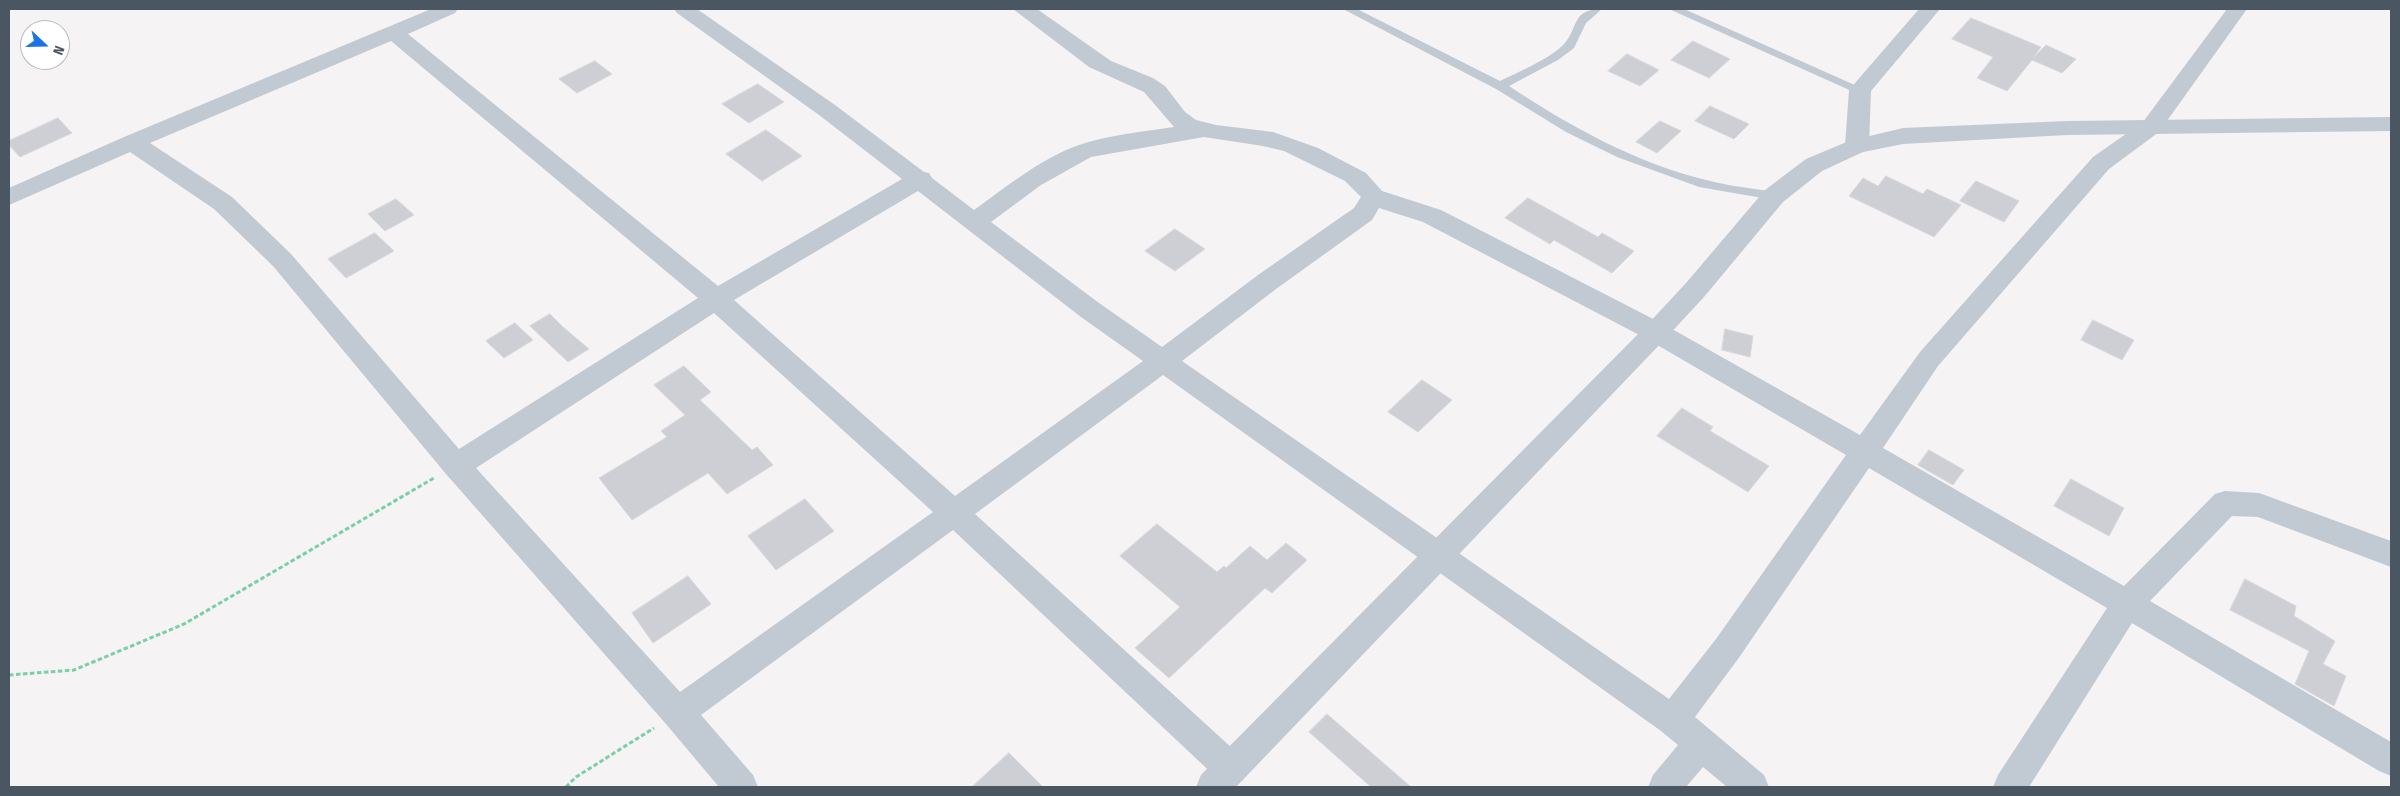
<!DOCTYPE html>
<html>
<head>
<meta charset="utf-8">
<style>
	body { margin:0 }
	#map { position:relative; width:2400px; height:796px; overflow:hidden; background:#f5f3f3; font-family:"Fira Sans Condensed",sans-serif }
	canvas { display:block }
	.frame { position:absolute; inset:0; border:10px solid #4a5661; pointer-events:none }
	.north { position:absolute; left:20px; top:20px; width:50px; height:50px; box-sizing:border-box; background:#fff; border:1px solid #b7bbc0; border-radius:50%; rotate:111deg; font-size:14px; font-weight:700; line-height:20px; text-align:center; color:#4a5661 }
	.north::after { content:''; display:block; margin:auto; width:18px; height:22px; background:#1a73e8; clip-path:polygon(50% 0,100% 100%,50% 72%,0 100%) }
</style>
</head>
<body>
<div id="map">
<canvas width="2400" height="796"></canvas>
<div class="frame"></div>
<div class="north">N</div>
</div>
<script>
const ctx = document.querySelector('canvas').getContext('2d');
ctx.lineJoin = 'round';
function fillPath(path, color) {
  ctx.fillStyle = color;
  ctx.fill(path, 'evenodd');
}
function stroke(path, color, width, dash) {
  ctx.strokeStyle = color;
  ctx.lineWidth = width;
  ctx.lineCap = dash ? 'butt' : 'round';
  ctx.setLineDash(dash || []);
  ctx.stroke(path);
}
const building = new Path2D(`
	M 1971,18 L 2041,47 L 2033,58 L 2046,45 L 2076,59 L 2062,73 L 2032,60 L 2007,91 L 1977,78 L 1993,57 L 1952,39 Z
	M 1693,41 L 1730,59 L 1709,78 L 1671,60 Z
	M 1627,54 L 1659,70 L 1640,86 L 1608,71 Z
	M 595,61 L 612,74 L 577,93 L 559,79 Z
	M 758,84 L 784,102 L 749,123 L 722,104 Z
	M 1710,106 L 1749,124 L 1734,139 L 1695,121 Z
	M 58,118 L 72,133 L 20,157 L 9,145 L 9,141 Z
	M 1660,121 L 1681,131 L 1657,153 L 1636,142 Z
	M 766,130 L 802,156 L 762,181 L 726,154 Z
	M 1886,176 L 1923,194 L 1927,189 L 1961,205 L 1934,237 L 1849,196 L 1863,178 L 1878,186 Z
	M 1976,181 L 2019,201 L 2004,222 L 1960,201 Z
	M 1528,198 L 1598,237 L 1602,233 L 1634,251 L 1612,273 L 1554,240 L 1550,244 L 1505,218 Z
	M 396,199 L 414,215 L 385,231 L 368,214 Z
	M 1175,229 L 1205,249 L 1175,271 L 1145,251 Z
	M 375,233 L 394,251 L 346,278 L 328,259 Z
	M 550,314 L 563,327 L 589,349 L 568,362 L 530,326 Z
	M 2093,320 L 2134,340 L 2122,360 L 2081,340 Z
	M 515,323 L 533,340 L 504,358 L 486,341 Z
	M 1725,329 L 1753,336 L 1750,357 L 1722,350 Z
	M 684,366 L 711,392 L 700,400 L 752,450 L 757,447 L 773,465 L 727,494 L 708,473 L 632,520 L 599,478 L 667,437 L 661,431 L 685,415 L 654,385 Z
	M 1422,380 L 1452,400 L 1418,432 L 1388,412 Z
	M 1682,408 L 1713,427 L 1710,431 L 1769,466 L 1748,492 L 1657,436 Z
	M 1929,450 L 1964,470 L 1953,485 L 1918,465 Z
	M 2071,479 L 2124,508 L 2109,536 L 2054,506 Z
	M 805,499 L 834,531 L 776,570 L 748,536 Z
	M 1157,524 L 1217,572 L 1224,566 L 1226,568 L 1250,546 L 1267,560 L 1286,543 L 1307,560 L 1272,593 L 1265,588 L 1169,678 L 1135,648 L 1180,607 L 1120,556 Z
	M 688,576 L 711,604 L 653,643 L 632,613 Z
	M 2245,579 L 2296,606 L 2294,616 L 2335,641 L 2323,664 L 2346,676 L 2334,706 L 2295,684 L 2309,651 L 2230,610 Z
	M 1327,714 L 1411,787 L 1371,787 L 1309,732 Z
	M 1009,753 L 1043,787 L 972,787 Z`);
const path = new Path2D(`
	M 9,675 L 74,670 L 184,624 L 434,478
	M 566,787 L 576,777 L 654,728`);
const service = new Path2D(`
	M 1343,9 L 1357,9 L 1500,81 C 1518,72 1552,58 1565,43 C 1579,26 1572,9 1602,9 L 1586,23 L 1574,48 L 1558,60 L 1509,86 C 1569,126 1636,163 1706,180 C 1728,186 1751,188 1774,192 L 1781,196 L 1774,200 L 1699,187 L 1617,157 L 1566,132 L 1496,89 Z
	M 1669,9 L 1684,9 L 1866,90 L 1860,94 L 1856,93 Z`);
const minor = new Path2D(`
	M 431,9 L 458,9 L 455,13 L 408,34 L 718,286 L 902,179 L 819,115 L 677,13 L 674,9 L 697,9 L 835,105 L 924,172 L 929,173 L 932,178 L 974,210 C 1006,187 1039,160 1076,146 C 1107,135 1142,132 1174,127 L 1144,92 L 1089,67 L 1013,9 L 1037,9 L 1111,61 L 1153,78 L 1165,86 L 1185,112 L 1196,120 L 1216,125 L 1273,132 L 1318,148 L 1366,173 L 1382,191 L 1441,210 L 1665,325 L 1860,435 L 1920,352 L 2093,157 L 2143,122 L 2227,9 L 2247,9 L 2159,132 L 2109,169 L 1938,366 L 1883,448 L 2124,586 L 2215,494 L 2225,491 L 2259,493 L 2391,541 L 2391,567 L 2258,517 L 2232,516 L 2150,601 L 2391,742 L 2391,776 L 2379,771 L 2132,623 L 2029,787 L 1993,787 L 1998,775 L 2107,608 L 1869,468 L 1738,659 L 1695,717 L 1764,775 L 1769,787 L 1727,787 L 1703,767 L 1686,787 L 1648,787 L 1653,775 L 1678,745 L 1661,731 L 1163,375 L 975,514 L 1243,758 L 1248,769 L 1243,780 L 1231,785 L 1219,780 L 953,530 L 701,715 L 753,775 L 758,787 L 719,787 L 666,724 L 446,474 L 273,266 L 214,209 L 130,152 L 9,205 L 9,188 L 124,137 ZM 391,41 L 698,298 L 459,449 L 291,254 L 232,197 L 150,143 ZM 1204,137 L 1263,146 L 1284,151 L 1345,181 L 1361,197 L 1354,208 L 1258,275 L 1162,347 L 1099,303 L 991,222 L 1041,185 L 1091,157 ZM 918,191 L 1081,317 L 1143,361 L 955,496 L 734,300 ZM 1379,208 L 1423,222 L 1647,339 L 1846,455 L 1716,639 L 1669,699 L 1182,361 L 1276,289 L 1372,220 ZM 714,313 L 933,512 L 680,692 L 476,468 Z
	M 1919,9 L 1940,9 L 1871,91 L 1869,146 L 1865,151 L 1857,154 L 1849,151 L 1845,146 L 1849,90 Z`);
const tertiary = new Path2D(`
	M 2391,117 L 2391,131 L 2067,135 L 1903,144 L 1863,152 L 1822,171 L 1783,202 L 1704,297 L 1665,339 L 1236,787 L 1196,787 L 1201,775 L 1647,325 L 1686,283 L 1765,190 L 1806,159 L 1849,141 L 1903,128 L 2067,121 Z`);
fillPath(building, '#cdcfd5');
stroke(building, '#d7d9de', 1);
stroke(path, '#7ad0a6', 3, [4.5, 2.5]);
fillPath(service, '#c1cad2');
fillPath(minor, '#c1cad2');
fillPath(tertiary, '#c1cad2');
</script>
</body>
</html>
